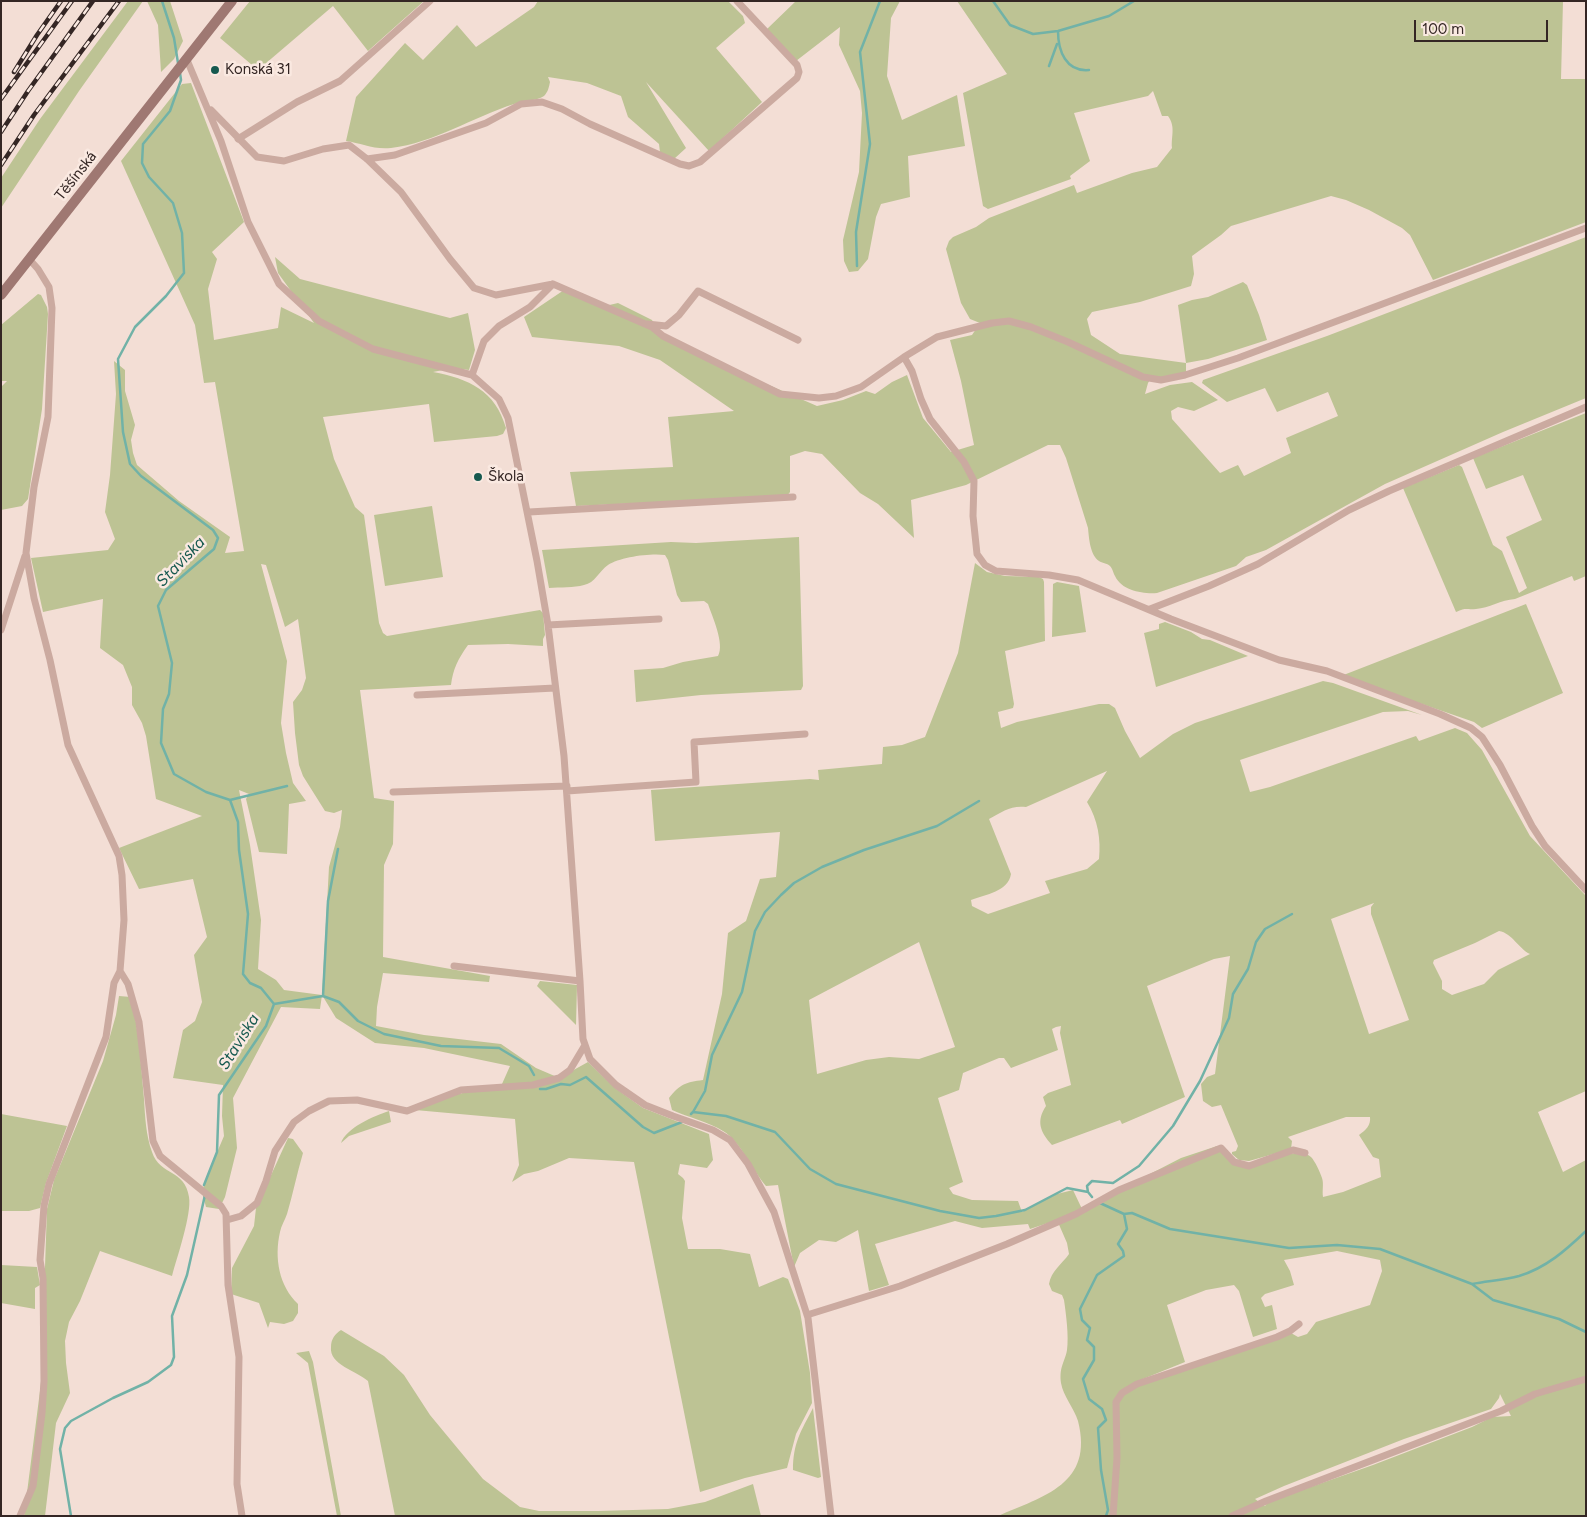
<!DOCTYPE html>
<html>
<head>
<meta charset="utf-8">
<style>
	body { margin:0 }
	#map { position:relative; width:1587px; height:1517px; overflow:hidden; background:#f3ded5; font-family:Figtree,sans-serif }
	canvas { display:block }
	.frame { position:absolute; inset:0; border:2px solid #342624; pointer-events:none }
	.scale { position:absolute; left:1414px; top:20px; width:134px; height:22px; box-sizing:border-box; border:2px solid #342624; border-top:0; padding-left:6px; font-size:15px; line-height:18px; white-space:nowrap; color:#342624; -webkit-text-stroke:4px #fae9e1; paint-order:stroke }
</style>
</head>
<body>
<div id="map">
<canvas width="1587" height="1517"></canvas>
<div class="frame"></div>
<div class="scale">100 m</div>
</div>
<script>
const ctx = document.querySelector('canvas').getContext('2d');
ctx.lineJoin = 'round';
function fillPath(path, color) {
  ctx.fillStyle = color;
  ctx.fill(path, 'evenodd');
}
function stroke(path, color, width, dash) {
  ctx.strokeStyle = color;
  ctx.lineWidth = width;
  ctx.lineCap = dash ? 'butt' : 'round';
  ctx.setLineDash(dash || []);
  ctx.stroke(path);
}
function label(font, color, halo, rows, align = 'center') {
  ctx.font = font + ' Figtree,sans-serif';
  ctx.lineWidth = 5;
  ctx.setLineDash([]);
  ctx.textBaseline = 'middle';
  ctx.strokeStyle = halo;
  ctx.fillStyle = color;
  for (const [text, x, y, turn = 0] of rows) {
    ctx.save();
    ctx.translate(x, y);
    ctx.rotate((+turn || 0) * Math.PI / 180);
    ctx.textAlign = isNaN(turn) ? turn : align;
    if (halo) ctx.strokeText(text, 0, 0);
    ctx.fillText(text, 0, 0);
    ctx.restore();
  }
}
const green = new Path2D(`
	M 128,1 L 143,1 L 79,91 L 1,208 L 1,178 L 40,119 Z
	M 147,1 L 170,1 L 183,41 L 174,59 L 161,72 L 158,25 Z
	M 250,1 L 424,1 L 368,51 L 333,6 L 258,70 L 220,38 Z
	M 538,1 L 728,1 L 743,16 L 745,23 L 716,48 L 762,102 L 709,151 L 646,82 L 686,148 L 674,159 L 660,152 L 659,144 L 628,117 L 621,96 L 587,83 L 548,77 L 550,82 C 549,87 548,92 544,96 C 536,101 523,101 514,104 C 473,117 434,143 391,148 C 374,150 361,143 346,141 L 356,97 L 405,43 L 423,60 L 457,25 L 476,47 L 534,7 Z
	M 796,1 L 900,1 L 891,18 L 887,76 L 902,120 L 957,95 L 965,146 L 908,156 L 910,197 L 881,204 L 876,217 L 868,259 L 858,271 L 849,272 L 844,261 L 843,240 L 859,172 L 862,113 L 860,91 L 839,45 L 840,27 L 796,61 L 767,29 Z
	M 957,1 L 1563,1 L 1561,79 L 1586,79 L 1586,222 L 1433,280 L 1410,235 L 1402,228 L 1369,210 L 1346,200 L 1331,196 L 1231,226 L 1221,235 L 1192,256 L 1194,274 L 1191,286 L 1140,302 L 1092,312 L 1087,319 L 1091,335 L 1120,354 L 1186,363 L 1178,305 L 1192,300 L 1208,297 L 1243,282 L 1247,285 L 1259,315 L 1267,340 L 1208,359 L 1186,363 L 1186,372 L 1166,377 L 1152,377 L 1148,383 L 1145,394 L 1170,385 L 1192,382 L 1218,400 L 1194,411 L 1178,407 L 1171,411 L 1172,419 L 1220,473 L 1238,465 L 1244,476 L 1291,453 L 1286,438 L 1338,416 L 1328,392 L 1277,412 L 1265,388 L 1227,402 L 1202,383 L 1203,380 L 1327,336 L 1586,237 L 1586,398 L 1503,432 L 1385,484 L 1266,550 L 1246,557 L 1236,566 L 1157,593 C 1143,594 1122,591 1115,576 C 1113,573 1113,569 1110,566 C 1107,563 1102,563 1099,561 C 1090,555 1089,538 1088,528 L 1066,458 L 1060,445 L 1048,445 L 966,485 L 911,500 L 914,538 L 878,504 L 860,493 L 822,454 L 805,451 L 790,456 L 790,492 L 787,496 L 576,506 L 570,472 L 673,467 L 668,417 L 734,411 L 660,360 L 619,346 L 532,337 L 524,317 L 564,290 L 605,306 L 618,303 L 652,320 L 661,338 L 817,406 L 843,400 L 866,391 L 875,394 L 892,382 L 907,375 L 923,418 L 951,452 L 974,445 L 961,381 L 950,340 L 972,335 L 980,323 L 970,319 L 961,303 L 946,249 L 949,241 L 953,237 L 976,227 L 989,218 L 1074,185 L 1077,193 L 1132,173 L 1157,167 L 1172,148 C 1171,136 1176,127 1168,116 L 1162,116 L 1153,91 L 1148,96 L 1074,113 L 1090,161 L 1070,176 L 1071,179 L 988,209 L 983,206 L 963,93 L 1007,74 Z
	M 191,83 L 244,222 L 212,252 L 217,259 L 208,289 L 214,340 L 278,328 L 281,307 L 314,323 L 278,273 L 275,257 L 300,279 L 450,318 L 468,313 L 475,350 L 469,370 L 453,368 L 433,372 C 469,379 495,390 506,428 L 503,434 L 497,436 L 434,442 L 429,404 L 323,417 L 334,459 L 355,507 L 364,515 L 379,623 L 383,633 L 387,636 L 540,610 L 543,613 L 545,635 L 543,639 L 543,646 L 508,644 L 468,645 C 458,659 453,669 451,685 L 360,690 L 374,798 L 394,801 L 393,844 L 384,865 L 383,957 L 490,976 L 489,982 L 383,973 L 377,1007 L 376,1026 L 424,1035 L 501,1044 L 536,1068 L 557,1077 L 570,1072 L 588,1062 L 615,1088 L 643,1108 L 709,1134 L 713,1160 L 707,1168 L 680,1164 L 678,1174 L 683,1178 L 685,1181 L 682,1218 L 688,1249 L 720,1249 L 750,1254 L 759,1287 L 783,1277 L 788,1279 L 800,1311 L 810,1373 L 812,1403 L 796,1434 L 787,1468 L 745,1478 L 700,1492 L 634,1162 L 569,1158 L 538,1171 L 524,1174 L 512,1182 L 519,1165 L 515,1119 L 415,1110 L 441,1098 L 502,1084 L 510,1066 L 424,1048 L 375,1043 L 336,1018 L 322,995 L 320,1009 L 281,1007 L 233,1098 L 237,1148 L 225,1197 L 219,1209 L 206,1207 L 202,1192 L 207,1176 L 224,1136 L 222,1116 L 223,1085 L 173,1078 L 183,1030 L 195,1021 L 202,1002 L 194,955 L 207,937 L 193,879 L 139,889 L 119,848 L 202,816 L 156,799 L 146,736 L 142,723 L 132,705 L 132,687 L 123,665 L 100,648 L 103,599 L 43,612 L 31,558 L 108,550 L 115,539 L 105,512 L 110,475 L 116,394 L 114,361 L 125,370 L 125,391 L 135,425 L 131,440 L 133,453 L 137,465 L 179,501 L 230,537 L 225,553 L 244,551 L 215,382 L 204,383 L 195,325 L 121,161 L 182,84 ZM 261,564 L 266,565 L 285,627 L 298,619 L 306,678 L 302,690 L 293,702 L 295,733 L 299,765 L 303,776 L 325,811 L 334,813 L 342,810 L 340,827 L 329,867 L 322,995 L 284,990 L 276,980 L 258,969 L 261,920 L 250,845 L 239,790 L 249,794 L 246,799 L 259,852 L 287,854 L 289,804 L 306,801 L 293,783 L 286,753 L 281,723 L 287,661 Z
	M 38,294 L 41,295 L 47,307 L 48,314 L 42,409 L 28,499 L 22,506 L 1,510 L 1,387 L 7,381 L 1,381 L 1,325 Z
	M 1586,413 L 1586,576 L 1574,581 L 1572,576 L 1515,599 C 1501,600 1489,608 1476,609 C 1466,610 1467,607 1456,612 L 1403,488 L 1459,465 L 1462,467 L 1493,545 L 1502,551 L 1519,593 L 1527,588 L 1506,537 L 1542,520 L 1523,475 L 1486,489 L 1473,458 Z
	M 432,506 L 443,577 L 385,586 L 374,515 Z
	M 799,537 L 803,686 L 801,690 L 701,695 L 636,702 L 634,670 L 663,668 L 683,662 L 718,656 C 725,644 712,616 708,604 L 704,601 L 681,602 L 677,595 L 668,560 L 665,555 C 650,553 620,557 608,565 C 599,571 595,583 584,585 C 574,588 560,587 549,588 L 542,550 L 671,542 L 696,543 Z
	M 975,563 L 987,572 L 1005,576 L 1039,577 L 1043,579 L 1044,582 L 1045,641 L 1005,651 L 1014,704 L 1013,708 L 998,712 L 1001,728 L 1017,722 L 1099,704 L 1109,704 L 1115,708 L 1125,731 L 1140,758 L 1173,734 L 1195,723 L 1323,681 L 1333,683 L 1422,715 L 1408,711 L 1383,712 L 1240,760 L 1250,792 L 1270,787 L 1416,736 L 1419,741 L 1455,728 L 1467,733 L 1482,750 L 1530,836 L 1586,896 L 1586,1091 L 1538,1112 L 1563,1172 L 1586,1160 L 1586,1516 L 998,1516 C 1044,1496 1094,1484 1078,1421 C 1074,1408 1063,1396 1061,1383 C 1059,1366 1065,1362 1067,1350 C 1069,1336 1066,1314 1064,1300 L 1062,1295 L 1052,1291 L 1049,1284 C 1051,1271 1062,1264 1069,1254 L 1067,1243 L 1057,1220 L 1030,1229 L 1028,1224 L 982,1228 L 955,1221 L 875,1244 L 889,1285 L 869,1291 L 858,1230 L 836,1242 L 819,1240 L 800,1253 L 794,1267 L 778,1185 L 766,1186 C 753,1171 740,1141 723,1131 C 709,1122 687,1117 672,1110 L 669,1098 C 680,1084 686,1082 703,1080 L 722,994 L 728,933 L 746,921 L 760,879 L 776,877 L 780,832 L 655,841 L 651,790 L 810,779 L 819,780 L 818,770 L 882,764 L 883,747 L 902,745 L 925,737 L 958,653 ZM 1107,771 L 1087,802 C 1098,820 1101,839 1099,859 L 1087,869 L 1045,881 L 1050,893 L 988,914 L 972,906 L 971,900 C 986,894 1008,892 1011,874 L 989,819 C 1002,812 1011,805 1026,807 ZM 1374,903 L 1371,907 L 1371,914 L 1409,1020 L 1369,1034 L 1331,919 ZM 1499,931 C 1512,933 1519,949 1530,954 L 1498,970 L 1484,984 L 1452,995 L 1442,989 L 1442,981 L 1433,963 L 1434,960 L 1475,943 ZM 919,942 L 955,1047 L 919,1059 L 889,1057 L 866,1060 L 817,1074 L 809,1000 ZM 1230,956 L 1215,1074 L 1207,1077 L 1201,1084 L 1203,1101 L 1212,1107 L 1221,1105 L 1238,1146 L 1236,1151 L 1232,1152 L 1232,1154 L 1239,1160 L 1249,1161 L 1291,1149 L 1292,1141 L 1288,1137 L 1346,1117 L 1370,1117 C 1371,1125 1366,1130 1359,1135 L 1373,1157 L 1379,1159 L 1381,1177 L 1343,1192 L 1323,1197 C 1322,1190 1324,1184 1322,1178 C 1320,1172 1315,1161 1311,1157 C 1299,1146 1257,1163 1243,1167 C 1231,1166 1225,1155 1217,1146 L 1181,1158 L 1082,1209 L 1073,1190 L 1057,1194 L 1022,1212 L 1018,1201 L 972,1200 L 953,1194 L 949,1188 L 963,1182 L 938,1098 L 959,1090 L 963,1073 L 999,1058 L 1004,1058 L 1011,1068 L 1058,1050 L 1052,1029 L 1056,1027 L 1061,1026 L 1060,1033 L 1071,1085 L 1048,1093 L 1043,1097 L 1046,1106 C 1036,1121 1040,1132 1052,1145 L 1120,1120 L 1122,1124 L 1185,1097 L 1147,986 L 1214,959 ZM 1337,1251 L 1380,1260 L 1382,1271 L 1370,1305 L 1316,1322 L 1307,1334 L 1298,1337 L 1291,1333 L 1148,1382 L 1133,1383 L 1185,1362 L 1167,1305 L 1206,1290 L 1234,1285 L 1239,1291 L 1253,1337 L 1277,1329 L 1272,1305 L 1265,1307 L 1261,1298 L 1265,1294 L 1294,1285 L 1290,1271 L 1284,1260 ZM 1500,1394 L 1511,1416 L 1492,1417 L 1472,1427 L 1373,1465 L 1268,1502 L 1265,1506 L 1255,1499 L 1284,1486 L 1404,1439 L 1491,1409 L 1499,1398 Z
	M 1057,582 L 1079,586 L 1086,632 L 1052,637 L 1053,584 Z
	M 1526,604 L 1563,693 L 1482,728 L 1474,722 L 1341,676 Z
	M 1165,622 L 1191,632 L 1202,639 L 1210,640 L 1248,656 L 1156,687 L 1144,633 L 1159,629 L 1159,624 Z
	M 540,981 L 577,985 L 576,1025 L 537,986 Z
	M 119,996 L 131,997 C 139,1031 141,1065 144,1099 C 145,1116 146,1136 152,1152 C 160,1176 185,1169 189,1197 C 192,1214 177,1257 172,1276 L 100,1251 L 80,1301 L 69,1322 L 65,1341 L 66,1363 L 70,1393 L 56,1423 L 45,1516 L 24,1516 L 41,1383 L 47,1209 L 54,1180 L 103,1061 L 116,1015 Z
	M 389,1111 L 391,1122 L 349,1136 L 341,1143 C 346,1128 374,1116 389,1111 Z
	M 1,1114 L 67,1126 L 46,1183 L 40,1208 L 29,1211 L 1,1211 Z
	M 288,1138 L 293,1139 L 303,1153 C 297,1173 293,1194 287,1214 C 285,1220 281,1226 280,1232 C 274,1258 279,1286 298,1304 L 298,1313 L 293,1321 L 284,1324 L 270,1322 L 268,1328 L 259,1303 L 231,1294 L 232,1268 L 254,1226 L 256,1208 Z
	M 1,1265 L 37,1267 L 40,1285 L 35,1288 L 35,1309 L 1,1303 Z
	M 341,1330 L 384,1356 L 404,1375 L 430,1415 L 483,1479 L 520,1507 L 539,1511 L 598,1511 L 668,1509 L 705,1502 L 753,1484 L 761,1516 L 395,1516 L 368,1381 C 357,1371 329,1365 331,1347 C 331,1339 335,1334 341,1330 Z
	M 309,1351 L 313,1362 L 341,1516 L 337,1516 L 308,1363 L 296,1353 Z
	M 813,1408 L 821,1477 L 818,1478 L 793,1470 C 793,1443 801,1431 813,1408 Z`);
const stream = new Path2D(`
	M 162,1 L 174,38 L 178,63
	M 993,1 L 1010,25 L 1033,34 L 1058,31 L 1109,16 L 1134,1
	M 1058,31 C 1058,51 1066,72 1089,70
	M 1049,66 L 1057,44
	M 180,73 L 181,80 L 170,111 L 143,144 L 142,163 L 149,177 L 173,203 L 182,233 L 184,273 L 166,296 L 135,327 L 118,359 L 123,432 L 130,464 L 141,476 L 213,530 L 218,538 L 214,549 L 166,590 L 158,606 L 172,663 L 169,694 L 163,709 L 161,743 L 174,774 L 206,792 L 230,800 L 238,822 L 239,850 L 248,914 L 243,974 L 250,983 L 261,988 L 274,1004 L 266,1026 L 219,1095 L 217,1152 L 204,1185
	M 857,266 L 856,232 L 870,144 L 860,52 L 880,1
	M 230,800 L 287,786
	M 323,996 L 328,901 L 338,849
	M 274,1004 L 323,996 L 339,1002 L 358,1021 L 384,1034 L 441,1046 L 499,1048 L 529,1066 L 534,1075
	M 540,1089 L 546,1089 L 561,1084 L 570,1085 L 586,1077 L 643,1127 L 654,1133 L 682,1122
	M 693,1112 L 705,1091 L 712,1055 L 742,992 L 755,931 L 765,912 L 781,895 L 794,883 L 822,867 L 864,850 L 937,826 L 979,801
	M 691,1114 L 693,1112 L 726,1116 L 775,1132 L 810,1169 L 836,1184 L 940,1211 L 979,1218 L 996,1216 L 1025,1210 L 1067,1188 L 1088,1192 L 1092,1197
	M 1088,1192 L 1087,1186 L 1092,1181 L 1113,1183 L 1139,1166 L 1173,1126 L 1200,1081 L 1229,1018 L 1233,994 L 1248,969 L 1256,942 L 1265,929 L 1292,914
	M 1100,1203 L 1124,1214 L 1132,1213 L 1170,1229 L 1289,1248 L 1337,1245 L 1380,1249 L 1472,1284 L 1493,1300 L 1559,1319 L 1586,1332
	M 1472,1284 C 1487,1281 1504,1280 1519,1276 C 1546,1268 1566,1250 1586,1231
	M 71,1516 L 60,1449 L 65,1428 L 71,1421 L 113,1398 L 148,1382 L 171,1365 L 174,1357 L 172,1316 L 187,1275 L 205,1195
	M 1106,1516 L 1108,1510 L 1101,1470 L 1098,1428 L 1106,1420 L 1102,1409 L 1089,1399 L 1083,1379 L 1094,1360 L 1094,1347 L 1087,1340 L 1090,1328 L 1082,1320 L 1080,1309 L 1097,1275 L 1124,1256 L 1123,1251 L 1118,1244 L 1127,1229 L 1124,1214`);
const street = new Path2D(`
	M 187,60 L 221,141 L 248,222 L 279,284 L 319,321 L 373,349 L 472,375 L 499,399 L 508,418 L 537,561 L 548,625 L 564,756 L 580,981 L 583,1039 L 590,1059 L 616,1085 L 645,1105 L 673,1116 L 713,1130 L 730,1140 L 748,1164 L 774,1212 L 808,1318 L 831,1516
	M 211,110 L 257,157 L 284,161 L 323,149 L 349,145 L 367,159 L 401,192 L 450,259 L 474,288 L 496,295 L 553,284 L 530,307 L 499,326 L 484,341 L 472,375
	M 238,139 L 297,102 L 340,81 L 430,1
	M 367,159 L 395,155 L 486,123 L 521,104 L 542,102 L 562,109 L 590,124 L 680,164 L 689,166 L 700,162 L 797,78 L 799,72 L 797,65 L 737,1
	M 29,259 L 38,269 L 49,287 L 52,308 L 48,417 L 34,487 L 26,553 L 34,598 L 50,660 L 68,745 L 119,856 L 122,875 L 124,920 L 120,971 L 128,984 L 139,1022 L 153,1141 L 160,1156 L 221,1206 L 226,1214 L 228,1285 L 239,1357 L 237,1484 L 242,1516
	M 553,284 L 652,327 L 663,336 L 780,394 L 819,398 L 836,396 L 861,387 L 904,357 L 912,371 L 921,399 L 930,419 L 964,462 L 974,481 L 973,516 L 977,554 L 985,565 L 996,571 L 1049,575 L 1078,580 L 1171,619 L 1279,660 L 1327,671 L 1440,714 L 1471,728 L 1482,737 L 1500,765 L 1532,826 L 1545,846 L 1586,890
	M 647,324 L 666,326 L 679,315 L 698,291 L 798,340
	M 904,357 L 937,337 L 992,323 L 1009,321 L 1031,327 L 1068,342 L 1143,377 L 1161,380 L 1185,375 L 1238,358 L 1586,228
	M 529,512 L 793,497
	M 1150,609 L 1209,586 L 1258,564 L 1349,510 L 1389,491 L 1586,407
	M 548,625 L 659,619
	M 1,630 L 25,556
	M 417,695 L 555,688
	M 567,791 L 696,782 L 694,742 L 805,734
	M 393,792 L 567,786
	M 454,966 L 580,981
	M 227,1220 L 241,1216 L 257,1203 L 266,1181 L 275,1151 L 294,1122 L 309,1111 L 329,1101 L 357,1100 L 407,1111 L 461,1090 L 533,1085 L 559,1078 L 570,1070 L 585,1045
	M 807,1315 L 900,1286 L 1007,1244 L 1076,1214 L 1119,1190 L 1221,1148 L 1234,1162 L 1249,1166 L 1293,1150 L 1305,1153
	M 20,1516 L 33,1486 L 42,1413 L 44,1381 L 43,1278 L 40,1260 L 44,1206 L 49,1184 L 106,1037 L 114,983 L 120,971
	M 1113,1516 L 1117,1458 L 1116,1402 L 1122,1393 L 1137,1384 L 1277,1337 L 1290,1331 L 1299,1324
	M 1232,1516 L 1266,1501 L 1501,1411 L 1535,1394 L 1586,1379`);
const secondary = new Path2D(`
	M 1,295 L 232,1`);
const rail = new Path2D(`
	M 14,72 L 37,35 L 61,1
	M 1,99 L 72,1
	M 1,132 L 28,91 L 93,1
	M 1,165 L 34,115 L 119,1`);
const markers = [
	[215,70,5,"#16594f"],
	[478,477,5,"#16594f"]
];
const poiNames = [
	["Konská 31",225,70],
	["Škola",488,477]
];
const streetNames = [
	["Těšínská",76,176,-52]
];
const waterNames = [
	["Staviska",181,562,-46],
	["Staviska",239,1042,-58]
];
fillPath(green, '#bdc394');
stroke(stream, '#71b2a7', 2.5);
stroke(street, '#cbaaa0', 7);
stroke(secondary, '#9f7872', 10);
stroke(rail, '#342624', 4.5);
stroke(rail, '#fae9e1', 2.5, [8]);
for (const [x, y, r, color] of markers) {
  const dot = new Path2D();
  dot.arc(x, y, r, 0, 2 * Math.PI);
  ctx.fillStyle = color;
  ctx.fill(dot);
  stroke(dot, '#fae9e1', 2);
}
label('15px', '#342624', '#fae9e1', poiNames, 'left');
label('15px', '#342624', '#fae9e1', streetNames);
label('italic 16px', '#16594f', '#fae9e1', waterNames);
</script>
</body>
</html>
